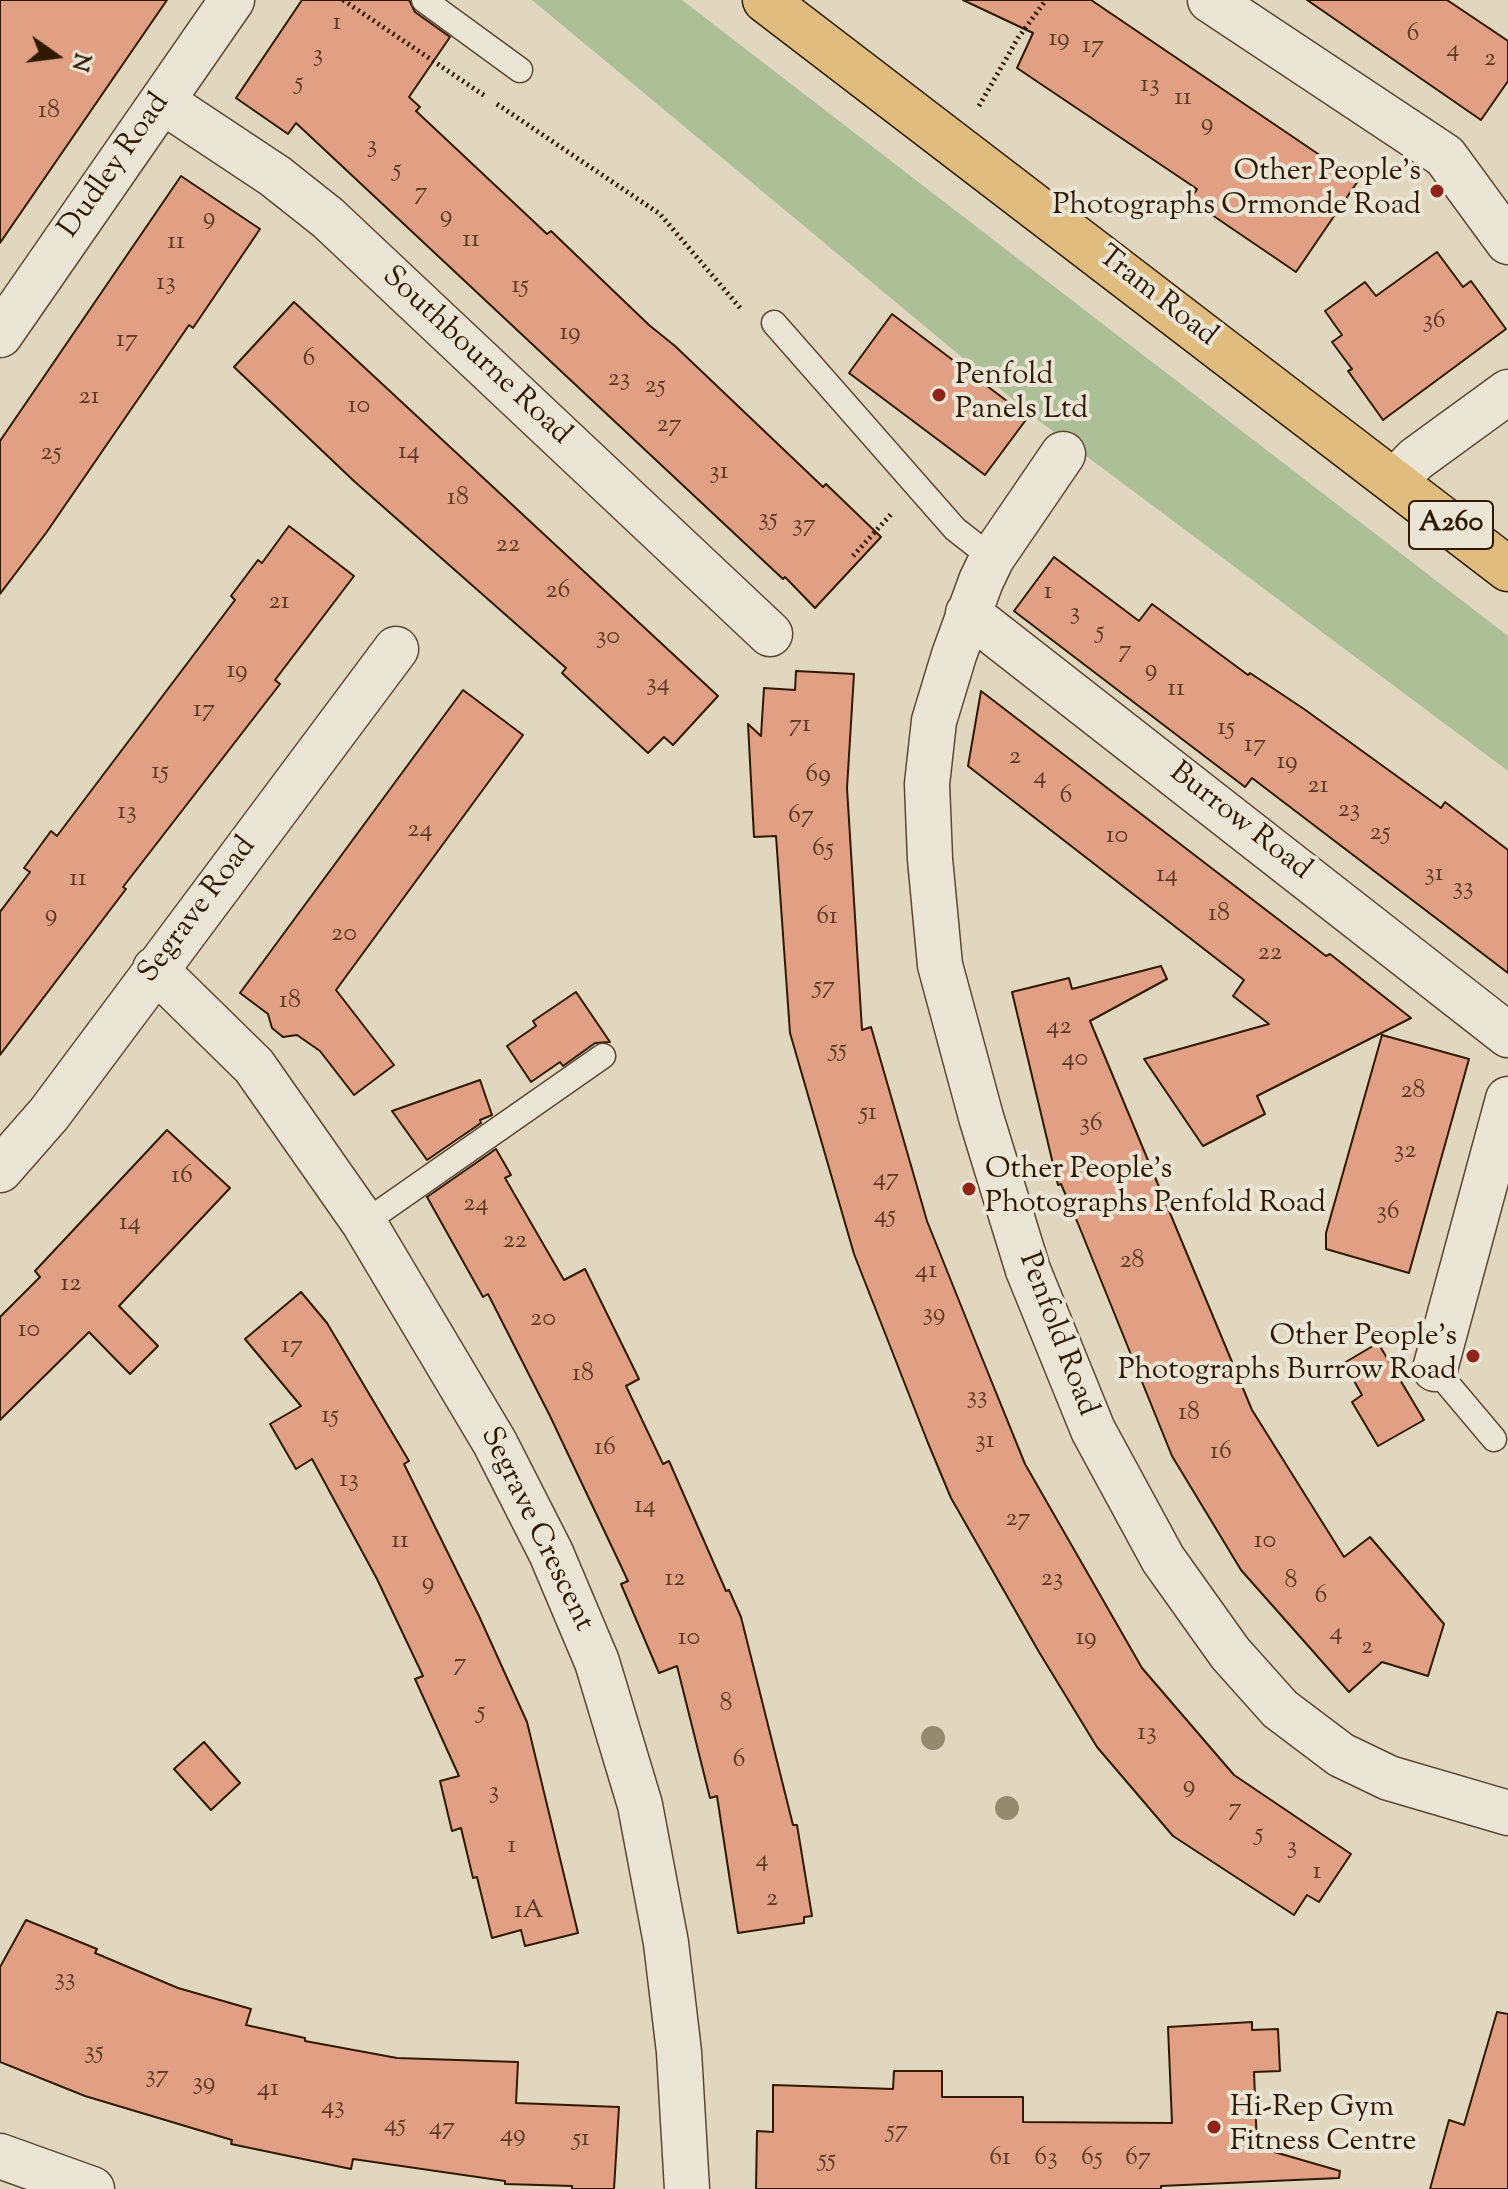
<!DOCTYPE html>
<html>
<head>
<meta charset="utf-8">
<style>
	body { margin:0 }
	#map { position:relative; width:1508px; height:2189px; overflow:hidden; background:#e0d7be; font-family:"Sorts Mill Goudy",serif }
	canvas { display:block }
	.north { position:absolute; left:16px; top:16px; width:80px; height:80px; -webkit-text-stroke:6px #ebe5d5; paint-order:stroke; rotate:104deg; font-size:22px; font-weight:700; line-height:32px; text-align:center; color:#301901 }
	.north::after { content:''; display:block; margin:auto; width:28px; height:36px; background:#301901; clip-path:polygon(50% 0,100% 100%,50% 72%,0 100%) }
</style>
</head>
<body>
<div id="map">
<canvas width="1508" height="2189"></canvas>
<div class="north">N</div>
</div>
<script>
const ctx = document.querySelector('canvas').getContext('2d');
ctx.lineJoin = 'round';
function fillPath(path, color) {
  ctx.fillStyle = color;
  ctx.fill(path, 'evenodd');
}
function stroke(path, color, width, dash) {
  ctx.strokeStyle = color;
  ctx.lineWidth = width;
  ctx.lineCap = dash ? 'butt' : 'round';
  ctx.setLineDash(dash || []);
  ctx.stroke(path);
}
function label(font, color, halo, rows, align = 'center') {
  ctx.font = font + ' "Sorts Mill Goudy",serif';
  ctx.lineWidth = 8;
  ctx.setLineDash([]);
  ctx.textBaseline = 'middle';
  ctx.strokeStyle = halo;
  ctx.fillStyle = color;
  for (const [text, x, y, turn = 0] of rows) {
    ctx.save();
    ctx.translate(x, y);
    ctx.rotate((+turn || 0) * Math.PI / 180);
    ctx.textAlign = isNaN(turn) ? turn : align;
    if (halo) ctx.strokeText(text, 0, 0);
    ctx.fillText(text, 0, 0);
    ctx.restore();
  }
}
const green = new Path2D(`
	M 532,0 L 682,0 L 1508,636 L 1508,771 L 1034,417 Z`);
const building = new Path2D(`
	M 0,0 L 167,0 L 0,243 Z
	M 302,0 L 409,0 L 415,12 L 450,37 L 409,97 L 420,107 L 416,111 L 547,234 L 551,231 L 649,325 L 675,346 L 823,487 L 826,484 L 881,537 L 815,608 L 785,577 L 783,579 L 296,123 L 288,134 L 236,98 Z
	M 963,0 L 1091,0 L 1358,181 L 1296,272 L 1190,200 L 1197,189 L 1017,68 L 1033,33 Z
	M 1307,0 L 1447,0 L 1508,41 L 1508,81 L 1481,120 Z
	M 181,176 L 260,229 L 193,328 L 189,325 L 46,533 L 0,594 L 0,441 Z
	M 1437,252 L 1463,287 L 1471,281 L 1506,329 L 1383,420 L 1348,371 L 1352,369 L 1332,342 L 1342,335 L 1325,311 L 1365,282 L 1376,296 Z
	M 294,302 L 718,696 L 673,745 L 664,737 L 648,753 L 562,673 L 566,668 L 355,482 L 234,367 Z
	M 892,314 L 1028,417 L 985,475 L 849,373 Z
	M 289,526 L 354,576 L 275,680 L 280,684 L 123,887 L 126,889 L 0,1055 L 0,912 L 30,872 L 24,868 L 51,831 L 57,836 L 235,600 L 231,596 L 258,560 L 262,563 Z
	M 1054,557 L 1139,621 L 1152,604 L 1248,675 L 1250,673 L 1304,709 L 1441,808 L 1445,802 L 1508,850 L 1508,973 L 1252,778 L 1245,787 L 1014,611 Z
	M 796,671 L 854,674 L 847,788 L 862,1030 L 871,1027 L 927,1221 L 980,1353 L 1025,1464 L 1142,1668 L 1234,1775 L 1351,1854 L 1319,1902 L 1307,1895 L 1294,1915 L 1173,1836 L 1097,1747 L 1039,1652 L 951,1498 L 928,1443 L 854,1254 L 790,1033 L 776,836 L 754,837 L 748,724 L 761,736 L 764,688 L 795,690 Z
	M 463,690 L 523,735 L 336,990 L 394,1065 L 354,1095 L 320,1051 L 297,1035 L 283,1037 L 272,1028 L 268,1014 L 240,993 Z
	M 981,691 L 1326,956 L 1330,954 L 1411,1018 L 1257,1096 L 1265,1114 L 1203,1146 L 1144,1059 L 1269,1024 L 1233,996 L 1244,980 L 968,766 Z
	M 1161,966 L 1167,979 L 1090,1021 L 1252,1410 L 1344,1557 L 1370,1537 L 1444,1624 L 1428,1676 L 1382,1662 L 1349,1692 L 1241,1570 L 1172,1456 L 1079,1226 L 1061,1184 L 1058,1185 L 1012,992 L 1069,978 L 1072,989 Z
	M 576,992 L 610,1042 L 595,1043 L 563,1066 L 560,1062 L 531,1082 L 507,1046 L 536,1026 L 533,1021 Z
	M 1382,1035 L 1469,1059 L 1409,1273 L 1326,1249 L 1326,1233 Z
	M 480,1080 L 492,1115 L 480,1120 L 481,1123 L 427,1160 L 392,1111 Z
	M 167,1130 L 230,1188 L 119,1306 L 158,1346 L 130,1374 L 89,1332 L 0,1420 L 0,1317 L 40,1277 L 35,1271 Z
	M 496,1149 L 511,1175 L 505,1178 L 564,1280 L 585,1269 L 639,1379 L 626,1386 L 663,1464 L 669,1461 L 726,1591 L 729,1590 L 741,1617 L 793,1825 L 797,1825 L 812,1916 L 804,1917 L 804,1923 L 738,1933 L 717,1796 L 710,1798 L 677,1666 L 659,1673 L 621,1584 L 628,1581 L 550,1416 L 488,1294 L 483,1297 L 427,1197 Z
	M 301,1292 L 327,1323 L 409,1461 L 404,1464 L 479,1616 L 527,1722 L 578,1933 L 525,1946 L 521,1930 L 492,1938 L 477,1877 L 473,1878 L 461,1828 L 452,1831 L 440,1781 L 459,1776 L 415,1679 L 423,1676 L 377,1579 L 312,1459 L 296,1469 L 270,1424 L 301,1406 L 245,1339 Z
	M 1378,1343 L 1424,1420 L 1378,1446 L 1352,1402 L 1362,1395 L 1344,1363 Z
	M 204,1742 L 240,1783 L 211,1810 L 174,1769 Z
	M 26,1920 L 97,1949 L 95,1953 L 178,1988 L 251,2009 L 246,2025 L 305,2038 L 305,2041 L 397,2058 L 518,2062 L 516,2103 L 619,2107 L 614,2189 L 572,2189 L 572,2186 L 505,2184 L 505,2181 L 353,2159 L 351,2169 L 231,2144 L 232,2140 L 85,2096 L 0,2062 L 0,1967 Z
	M 1497,2012 L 1508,2014 L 1508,2189 L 1430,2189 L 1449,2120 L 1464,2125 Z
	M 1252,2022 L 1252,2030 L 1278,2029 L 1280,2071 L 1254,2072 L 1257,2147 L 1340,2171 L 1339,2178 L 1161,2186 L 1161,2189 L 756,2189 L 757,2131 L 773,2132 L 773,2085 L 893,2089 L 894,2071 L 942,2071 L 942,2097 L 1023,2097 L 1023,2122 L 1172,2123 L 1168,2027 Z`);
const path = new Path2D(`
	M 343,0 L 485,96
	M 497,104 L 660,214 L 741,309
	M 979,106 L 1018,38 L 1046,0
	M 853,556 L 893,512`);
const service = new Path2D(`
	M 424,0 L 520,70
	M 774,323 L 955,529 L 992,558
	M 364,1223 L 603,1056
	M 1435,1369 L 1494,1439`);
const minor = new Path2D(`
	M 1210,0 L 1445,156 L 1508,242
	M 162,101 L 275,176 L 328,218 L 770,634
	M 0,335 L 232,0
	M 1063,454 L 992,558 L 981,581 L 954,655 L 934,721 L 927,784 L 930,859 L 940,965 L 981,1117 L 1028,1270 L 1093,1430 L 1163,1559 L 1230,1653 L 1280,1709 L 1341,1755 L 1389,1778 L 1508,1813
	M 1394,481 L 1416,459 L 1508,392
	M 968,613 L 1508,1035
	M 155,969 L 254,1066 L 364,1223 L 495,1443 L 551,1553 L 597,1662 L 640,1805 L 666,1943 L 679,2052 L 687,2189
	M 0,1170 L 49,1114 L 396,649
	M 1435,1369 L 1508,1099
	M 0,2156 L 92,2189`);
const primary = new Path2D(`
	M 765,0 L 1508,569`);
const trees = [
	[933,1738],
	[1007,1808]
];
const markers = [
	[1437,191,8,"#8f2418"],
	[939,395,8,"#8f2418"],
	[969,1189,8,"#8f2418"],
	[1473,1356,8,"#8f2418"],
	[1214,2127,8,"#8f2418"]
];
const numberNames = [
	["1",337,25],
	["6",1413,36],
	["19",1059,41],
	["17",1093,48],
	["4",1453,52],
	["3",318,57],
	["2",1490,61],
	["5",299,85],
	["13",1150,87],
	["11",1183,100],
	["18",49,113],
	["9",1207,126],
	["3",372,148],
	["5",397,172],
	["7",421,195],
	["9",446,218],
	["9",209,220],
	["11",471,242],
	["11",176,244],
	["13",166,285],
	["15",520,288],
	["36",1434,323],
	["19",570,335],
	["17",127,342],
	["6",309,361],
	["23",619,381],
	["25",655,388],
	["21",89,399],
	["10",359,408],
	["27",669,427],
	["14",409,454],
	["25",51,455],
	["31",719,474],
	["18",458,500],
	["35",768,521],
	["37",804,527],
	["22",508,547],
	["26",558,593],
	["1",1048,594],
	["21",279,604],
	["3",1075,615],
	["5",1100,634],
	["30",608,639],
	["7",1125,653],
	["9",1151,672],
	["19",237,673],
	["34",658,686],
	["11",1176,691],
	["17",204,712],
	["71",800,727],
	["15",1226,730],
	["17",1255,747],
	["2",1015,759],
	["19",1287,764],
	["15",160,774],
	["69",818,777],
	["4",1040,779],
	["21",1318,788],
	["6",1066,798],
	["23",1349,812],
	["13",127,814],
	["67",801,818],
	["24",420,832],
	["25",1380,835],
	["10",1117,838],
	["65",823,851],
	["31",1434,876],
	["14",1167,877],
	["11",78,881],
	["33",1463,890],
	["18",1219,916],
	["9",51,917],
	["61",827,919],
	["20",344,936],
	["22",1270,955],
	["57",824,989],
	["18",290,1003],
	["42",1059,1029],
	["55",838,1052],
	["40",1075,1061],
	["28",1413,1093],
	["51",868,1115],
	["36",1091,1126],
	["32",1405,1153],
	["16",182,1178],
	["47",886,1181],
	["24",476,1206],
	["36",1388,1214],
	["45",885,1218],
	["14",130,1225],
	["22",515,1243],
	["28",1132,1263],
	["41",926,1273],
	["12",71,1286],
	["39",934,1316],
	["20",543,1321],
	["10",29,1332],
	["17",292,1348],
	["18",583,1376],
	["33",977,1399],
	["18",1189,1415],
	["15",330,1418],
	["31",985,1443],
	["16",605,1450],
	["16",1221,1454],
	["13",349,1482],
	["14",645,1508],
	["27",1018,1521],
	["11",400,1543],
	["10",1265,1543],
	["12",675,1581],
	["23",1052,1581],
	["8",1291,1583],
	["9",428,1585],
	["6",1321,1598],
	["4",1336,1635],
	["10",689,1640],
	["19",1086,1640],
	["2",1367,1649],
	["7",460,1666],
	["8",726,1706],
	["5",481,1714],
	["13",1147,1735],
	["6",739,1762],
	["9",1189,1788],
	["3",494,1794],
	["7",1235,1811],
	["5",1259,1836],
	["1",512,1848],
	["3",1292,1849],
	["4",762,1862],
	["1",1317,1874],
	["2",772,1901],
	["1A",529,1913],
	["33",65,1981],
	["35",94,2054],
	["37",157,2078],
	["39",204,2085],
	["41",268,2091],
	["43",333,2109],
	["45",395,2127],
	["47",442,2130],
	["57",897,2133],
	["49",513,2137],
	["51",581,2141],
	["61",1000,2160],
	["63",1046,2160],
	["65",1092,2160],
	["67",1138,2160],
	["55",827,2162]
];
const shields = [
	[1451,525,84]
];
const shieldNames = [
	["A260",1451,525]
];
const streetNames = [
	["Dudley Road",116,167,-55],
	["Tram Road",1156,298,38],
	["Southbourne Road",475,357,43],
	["Burrow Road",1239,823,38],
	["Segrave Road",199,911,-53],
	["Penfold Road",1056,1335,69],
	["Segrave Crescent",535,1530,64]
];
const poiNames = [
	["Other People's",1421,174,"right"],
	["Photographs Ormonde Road",1421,208,"right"],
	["Penfold",955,378],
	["Panels Ltd",955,412],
	["Other People's",985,1172],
	["Photographs Penfold Road",985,1206],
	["Other People's",1457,1339,"right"],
	["Photographs Burrow Road",1457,1373,"right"],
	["Hi-Rep Gym",1230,2110],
	["Fitness Centre",1230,2144]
];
fillPath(green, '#acbf96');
fillPath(building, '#e1a083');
stroke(building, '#301901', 2);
stroke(service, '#5c4830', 27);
stroke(minor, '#5c4830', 47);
stroke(primary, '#301901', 47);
stroke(path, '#301901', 5, [2, 4]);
stroke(service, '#ebe5d5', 24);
stroke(minor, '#ebe5d5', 44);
stroke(primary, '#e0bc7f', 44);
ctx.fillStyle = '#948a6f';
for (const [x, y] of trees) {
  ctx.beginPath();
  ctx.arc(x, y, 12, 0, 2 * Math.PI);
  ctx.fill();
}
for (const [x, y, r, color] of markers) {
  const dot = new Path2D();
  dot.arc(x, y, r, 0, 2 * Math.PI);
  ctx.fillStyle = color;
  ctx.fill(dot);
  stroke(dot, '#ebe5d5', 3);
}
label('26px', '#5c3b22', null, numberNames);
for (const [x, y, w] of shields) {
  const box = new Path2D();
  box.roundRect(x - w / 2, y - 24, w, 48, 6);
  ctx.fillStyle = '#ebe5d5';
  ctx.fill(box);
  stroke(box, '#301901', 2);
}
label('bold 28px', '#301901', null, shieldNames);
label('30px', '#301901', '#ebe5d5', streetNames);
label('30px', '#301901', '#ebe5d5', poiNames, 'left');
</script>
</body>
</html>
